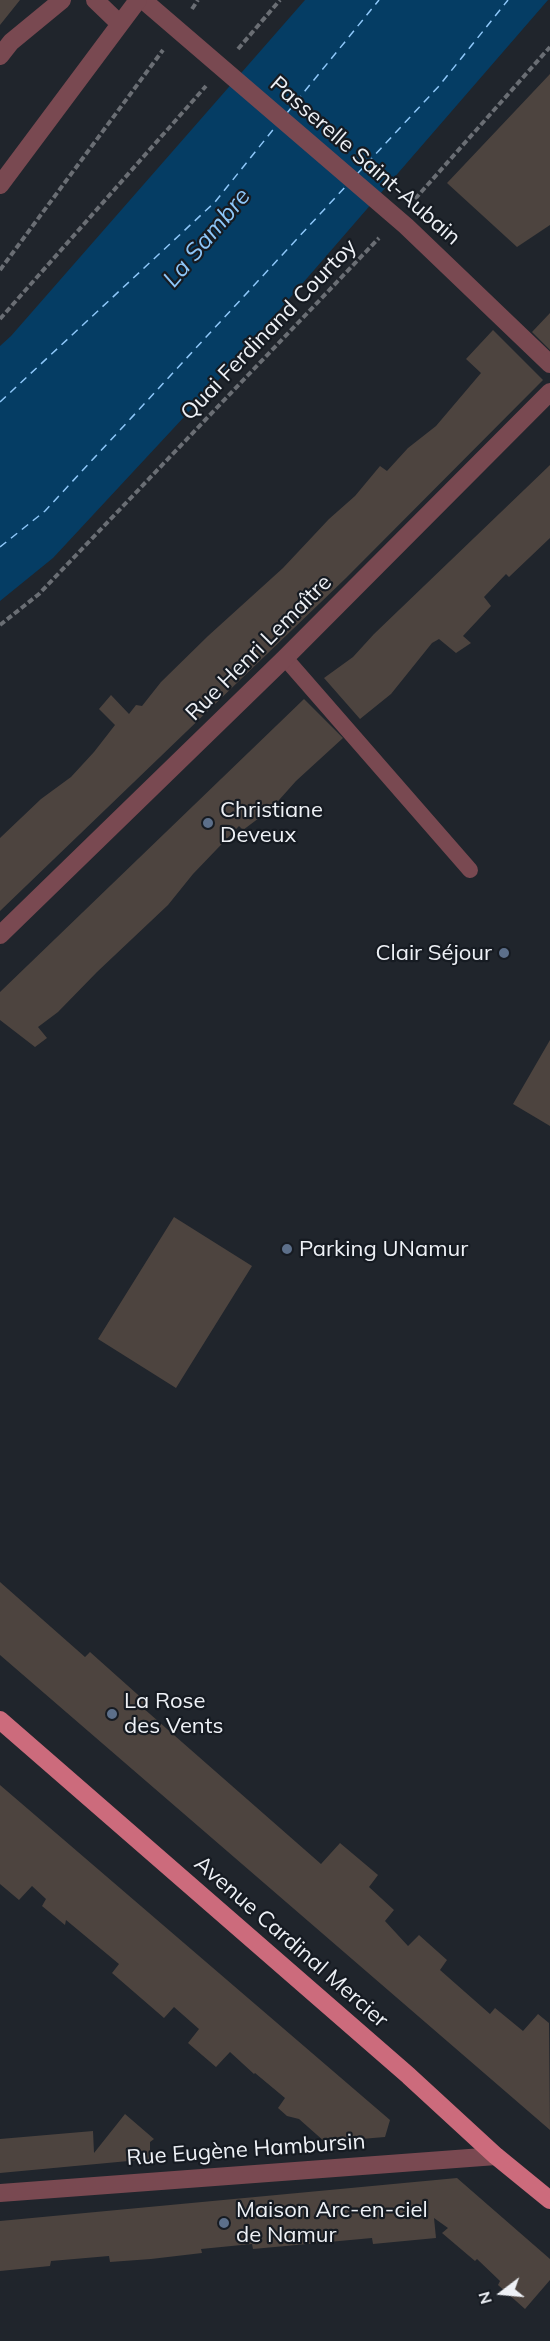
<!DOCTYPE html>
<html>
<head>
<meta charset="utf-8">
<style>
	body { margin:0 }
	#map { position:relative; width:550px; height:2341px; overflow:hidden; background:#20252c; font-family:Mulish,sans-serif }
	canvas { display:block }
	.north { position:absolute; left:472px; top:2263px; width:60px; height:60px; -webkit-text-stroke:4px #161b22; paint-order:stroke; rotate:254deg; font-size:16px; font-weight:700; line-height:24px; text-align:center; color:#eef1f6 }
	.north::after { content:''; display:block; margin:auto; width:21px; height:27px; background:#eef1f6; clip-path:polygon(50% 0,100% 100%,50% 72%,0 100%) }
</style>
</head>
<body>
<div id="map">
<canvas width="550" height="2341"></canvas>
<div class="north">N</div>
</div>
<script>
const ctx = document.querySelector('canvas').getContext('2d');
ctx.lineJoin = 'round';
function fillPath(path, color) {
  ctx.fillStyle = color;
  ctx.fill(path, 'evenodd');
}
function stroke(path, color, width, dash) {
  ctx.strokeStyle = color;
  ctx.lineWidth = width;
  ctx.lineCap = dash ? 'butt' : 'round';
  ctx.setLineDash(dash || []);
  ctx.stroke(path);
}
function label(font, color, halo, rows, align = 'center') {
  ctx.font = font + ' Mulish,sans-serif';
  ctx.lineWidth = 4.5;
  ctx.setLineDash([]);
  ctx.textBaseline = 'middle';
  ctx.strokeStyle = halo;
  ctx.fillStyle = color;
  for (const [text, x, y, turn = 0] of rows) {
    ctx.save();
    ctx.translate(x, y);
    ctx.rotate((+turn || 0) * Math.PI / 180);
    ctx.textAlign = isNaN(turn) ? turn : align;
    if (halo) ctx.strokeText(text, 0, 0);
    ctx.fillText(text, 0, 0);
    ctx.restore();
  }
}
const water = new Path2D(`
	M 305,0 L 548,0 L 224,374 L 53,558 L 0,601 L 0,346 L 11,336 Z`);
const ferry = new Path2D(`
	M 287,113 L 379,0
	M 357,174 L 439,86 L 508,0
	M 0,402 L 215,202 L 276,126
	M 0,547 L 45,511 L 346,186`);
const building = new Path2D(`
	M 0,0 L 20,0 L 0,25 Z
	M 550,74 L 550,225 L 517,247 L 447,183 Z
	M 550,313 L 550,350 L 532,332 Z
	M 493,330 L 543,380 L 346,578 L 0,911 L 0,838 L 41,799 L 71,777 L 94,752 L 115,725 L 99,709 L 111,695 L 129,714 L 136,705 L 142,706 L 161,682 L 208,636 L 283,568 L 329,519 L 355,496 L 380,466 L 387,471 L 408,448 L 436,426 L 481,373 L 466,359 Z
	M 550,465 L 550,538 L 509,577 L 506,574 L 484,597 L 491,606 L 463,636 L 471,643 L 456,653 L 439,639 L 432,643 L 391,694 L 360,719 L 324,678 L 353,657 L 374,634 Z
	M 304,699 L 343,738 L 296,781 L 271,809 L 243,830 L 239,826 L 193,874 L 168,905 L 97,972 L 58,1012 L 38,1027 L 47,1038 L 35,1047 L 0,1020 L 0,992 Z
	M 550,1040 L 550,1126 L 513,1104 Z
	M 174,1217 L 252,1266 L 176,1388 L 98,1339 Z
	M 0,1582 L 85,1657 L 90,1652 L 146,1702 L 142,1707 L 321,1864 L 340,1843 L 378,1875 L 369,1887 L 394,1910 L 385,1921 L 408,1946 L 419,1935 L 447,1960 L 440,1970 L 490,2014 L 495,2008 L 523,2031 L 538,2014 L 549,2023 L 550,2130 L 0,1655 Z
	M 0,1785 L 390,2120 L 385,2137 L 325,2142 L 299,2119 L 287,2116 L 278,2108 L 285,2098 L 255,2073 L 254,2074 L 230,2052 L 216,2067 L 188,2043 L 199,2029 L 174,2007 L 164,2018 L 112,1973 L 119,1964 L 66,1920 L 65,1925 L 42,1906 L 46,1899 L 32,1886 L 19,1900 L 0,1884 Z
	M 125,2114 L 154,2139 L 150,2142 L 150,2159 L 0,2173 L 0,2139 L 93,2131 L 94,2153 Z
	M 457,2178 L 550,2259 L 550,2280 L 525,2309 L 498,2285 L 500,2281 L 477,2259 L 475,2261 L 442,2233 L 448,2228 L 434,2218 L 436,2238 L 373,2244 L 372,2238 L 253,2249 L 252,2244 L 201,2249 L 202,2253 L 151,2259 L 110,2262 L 109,2256 L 51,2261 L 50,2266 L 0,2271 L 0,2221 Z`);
const path = new Path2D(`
	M 192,9 L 198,0
	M 238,49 L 280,0
	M 415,199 L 550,47
	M 0,270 L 163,50
	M 0,319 L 206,86
	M 0,625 L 39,594 L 379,238`);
const service = new Path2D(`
	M 285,658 L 470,870`);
const pedestrian = new Path2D(`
	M 143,0 L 406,226 L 550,364`);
const minor = new Path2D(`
	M 95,0 L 120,24
	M 0,56 L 11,42 L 62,0
	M 0,185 L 138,0
	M 0,935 L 285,658 L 550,392
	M 0,2193 L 496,2156`);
const primary = new Path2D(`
	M 0,1720 L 409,2076 L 496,2156 L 550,2200`);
const markers = [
	[208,823,6,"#5c6f8a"],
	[504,953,6,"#5c6f8a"],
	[287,1249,6,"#5c6f8a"],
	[112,1714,6,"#5c6f8a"],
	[224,2223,6,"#5c6f8a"]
];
const streetNames = [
	["Passerelle Saint-Aubain",365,161,41],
	["Quai Ferdinand Courtoy",269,330,-46],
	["Rue Henri Lemaître",259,648,-45],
	["Avenue Cardinal Mercier",291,1942,41],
	["Rue Eugène Hambursin",246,2150,-4]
];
const poiNames = [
	["Christiane",220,810],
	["Deveux",220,835],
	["Clair Séjour",492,953,"right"],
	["Parking UNamur",299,1249],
	["La Rose",124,1701],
	["des Vents",124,1726],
	["Maison Arc-en-ciel",236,2210],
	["de Namur",236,2235]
];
const waterNames = [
	["La Sambre",207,238,-50]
];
fillPath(water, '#053d64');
stroke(ferry, '#8ec7f9', 1.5, [8, 6]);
fillPath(building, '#4d443f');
stroke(path, '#6a6e74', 4, [6, 3]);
stroke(service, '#794951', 16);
stroke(pedestrian, '#794951', 18);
stroke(minor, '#794951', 18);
stroke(primary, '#cc6b7c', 18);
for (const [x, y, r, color] of markers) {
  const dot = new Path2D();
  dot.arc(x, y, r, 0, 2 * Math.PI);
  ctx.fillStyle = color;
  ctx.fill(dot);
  stroke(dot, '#161b22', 2);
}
label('22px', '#eef1f6', '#161b22', streetNames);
label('22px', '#eef1f6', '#161b22', poiNames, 'left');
label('italic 24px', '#8ec7f9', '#161b22', waterNames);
</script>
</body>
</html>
